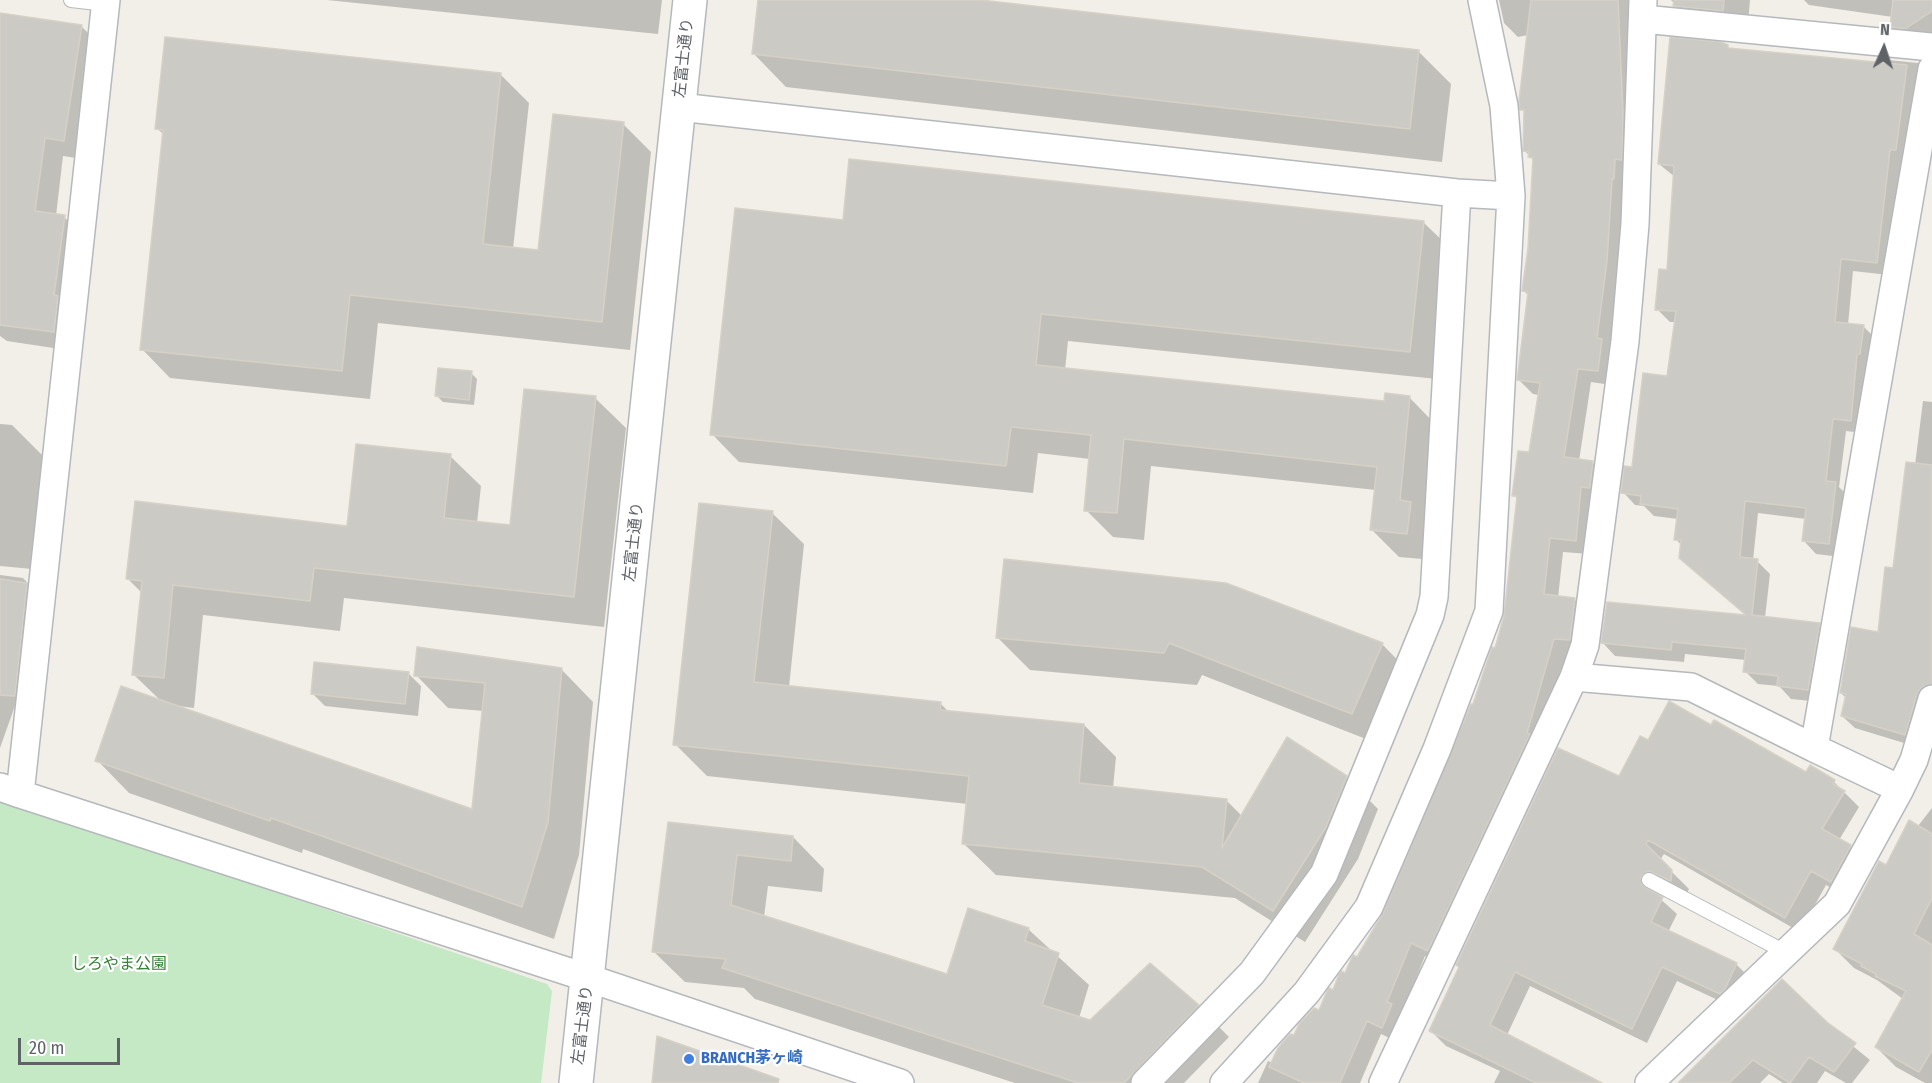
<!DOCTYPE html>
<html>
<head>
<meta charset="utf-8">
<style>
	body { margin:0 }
	#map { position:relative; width:1932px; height:1083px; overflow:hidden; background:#f1efe8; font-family:"Fira Sans Condensed",sans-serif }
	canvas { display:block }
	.north { position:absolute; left:1854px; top:18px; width:60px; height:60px; -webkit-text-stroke:4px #fff; paint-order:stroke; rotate:3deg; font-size:16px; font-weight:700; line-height:24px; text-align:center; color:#5f6368 }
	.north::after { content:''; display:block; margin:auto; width:21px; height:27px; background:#5f6368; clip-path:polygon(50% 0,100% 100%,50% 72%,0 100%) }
	.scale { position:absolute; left:18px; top:1038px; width:102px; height:27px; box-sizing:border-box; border:3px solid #5f6368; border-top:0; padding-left:8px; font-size:18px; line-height:21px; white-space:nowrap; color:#5f6368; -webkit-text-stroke:4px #fff; paint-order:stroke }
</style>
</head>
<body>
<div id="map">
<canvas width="1932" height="1083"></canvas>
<div class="north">N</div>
<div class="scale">20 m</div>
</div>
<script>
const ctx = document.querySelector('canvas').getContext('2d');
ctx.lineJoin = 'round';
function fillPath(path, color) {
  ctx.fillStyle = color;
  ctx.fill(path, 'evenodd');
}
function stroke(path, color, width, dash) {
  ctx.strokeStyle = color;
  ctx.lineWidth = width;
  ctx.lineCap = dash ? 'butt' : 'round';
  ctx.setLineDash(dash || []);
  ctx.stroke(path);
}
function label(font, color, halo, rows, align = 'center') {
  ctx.font = font + ' "Fira Sans Condensed","Noto Sans JP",sans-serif';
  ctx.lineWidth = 4.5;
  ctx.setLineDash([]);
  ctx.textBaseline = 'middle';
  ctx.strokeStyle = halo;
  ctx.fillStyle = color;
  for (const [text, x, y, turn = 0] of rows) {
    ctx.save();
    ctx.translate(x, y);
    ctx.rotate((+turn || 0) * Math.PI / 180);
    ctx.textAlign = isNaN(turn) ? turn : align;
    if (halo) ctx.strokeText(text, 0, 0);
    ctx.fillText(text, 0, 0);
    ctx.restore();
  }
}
const green = new Path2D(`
	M 0,799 L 547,984 L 552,991 L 541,1083 L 0,1083 Z`);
const shadow = new Path2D(`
	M 327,0 L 662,0 L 658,34 Z
	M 760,0 L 969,0 L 1418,51 L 1451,84 L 1442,162 L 786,87 L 754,54 Z
	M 1499,0 L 1638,0 L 1637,128 L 1611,385 L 1591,382 L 1579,461 L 1593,463 L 1607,477 L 1589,554 L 1563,552 L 1558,598 L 1575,600 L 1588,614 L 1583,654 L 1568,652 L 1541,748 L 1442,964 L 1425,956 L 1401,1015 L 1396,1041 L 1381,1034 L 1360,1083 L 1258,1083 L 1268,1061 L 1272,1063 L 1320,1012 L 1358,958 L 1385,914 L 1474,706 L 1496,650 L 1506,612 L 1518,500 L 1514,495 L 1530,454 L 1539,395 L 1533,394 L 1519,380 L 1529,296 L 1524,291 L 1530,248 L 1534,161 L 1525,151 L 1526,113 L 1522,109 L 1528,35 L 1518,37 L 1504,23 Z
	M 1671,0 L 1750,0 L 1747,35 L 1699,30 Z
	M 1804,0 L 1932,0 L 1932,43 L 1904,39 L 1892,27 L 1893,17 L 1809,5 Z
	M 0,14 L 81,26 L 100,45 L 83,159 L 63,156 L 56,216 L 64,217 L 83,236 L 73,351 L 7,341 L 0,336 Z
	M 1727,46 L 1731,50 L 1888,65 L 1888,60 L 1918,63 L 1931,76 L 1889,275 L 1853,271 L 1848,325 L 1863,326 L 1876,339 L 1863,433 L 1846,431 L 1839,487 L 1848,496 L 1841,557 L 1816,554 L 1804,541 L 1806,519 L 1758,513 L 1753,560 L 1757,561 L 1770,574 L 1765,618 L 1819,624 L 1832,637 L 1821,702 L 1791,699 L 1779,686 L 1758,684 L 1745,671 L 1746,660 L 1685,654 L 1684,662 L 1615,656 L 1603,643 L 1748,617 L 1694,570 L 1682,546 L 1676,539 L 1678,519 L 1654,516 L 1644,506 L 1635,505 L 1623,492 L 1669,377 L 1676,322 L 1670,322 L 1657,309 L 1668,271 L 1675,177 L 1659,164 Z
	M 500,74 L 529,103 L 513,249 L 539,252 L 623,124 L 651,152 L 630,350 L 378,323 L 370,399 L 170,378 L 142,349 L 164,135 L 157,128 Z
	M 844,222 L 1423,222 L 1451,249 L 1437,379 L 1068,341 L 1065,370 L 1386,403 L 1409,397 L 1436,425 L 1434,560 L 1399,557 L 1372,530 L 1376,490 L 1151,466 L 1144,540 L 1113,537 L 1086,510 L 1090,459 L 1038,453 L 1033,493 L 739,462 L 712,434 Z
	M 471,373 L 477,379 L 474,405 L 443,402 L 437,396 Z
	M 595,398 L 626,428 L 604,627 L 344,598 L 340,631 L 203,615 L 194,708 L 178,706 L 473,811 L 484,711 L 448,708 L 416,675 L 561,669 L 593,702 L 579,855 L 554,939 L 303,849 L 302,853 L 129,793 L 97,760 L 161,701 L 133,674 L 142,593 L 128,579 L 349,527 L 450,456 L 481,486 L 477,523 L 511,527 Z
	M 1923,401 L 1932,402 L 1932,695 L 1917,747 L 1855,728 L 1842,716 L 1846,698 L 1841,693 L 1879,634 L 1915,465 Z
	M 0,424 L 12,425 L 45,458 L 32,569 L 0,566 Z
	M 772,513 L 804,544 L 789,687 L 940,703 L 949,712 L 1084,725 L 1116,757 L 1113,788 L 1226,800 L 1242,816 L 1346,777 L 1378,809 L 1358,859 L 1305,942 L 1235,898 L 996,875 L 964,844 L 968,804 L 707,776 L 675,744 Z
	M 0,575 L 23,578 L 41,597 L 17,700 L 0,748 Z
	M 997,637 L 1382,644 L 1414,677 L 1384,746 L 1202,675 L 1197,685 L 1030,670 Z
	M 408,673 L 421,686 L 418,716 L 325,706 L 312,693 Z
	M 1712,727 L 1806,774 L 1810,767 L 1834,782 L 1859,807 L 1839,840 L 1850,847 L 1865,862 L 1846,896 L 1826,885 L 1800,932 L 1664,854 L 1660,860 L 1689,889 L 1686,895 L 1665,885 L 1655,891 L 1656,895 L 1677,914 L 1668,932 L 1736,964 L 1751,979 L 1735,1008 L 1677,981 L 1647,1043 L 1530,986 L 1507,1035 L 1599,1083 L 1494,1083 L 1500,1071 L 1446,1046 L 1431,1031 L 1648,742 Z
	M 1932,808 L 1932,1083 L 1925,1083 L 1896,1067 L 1876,1047 L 1903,999 L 1877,980 L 1854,968 L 1835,949 L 1886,867 Z
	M 670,824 L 793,837 L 824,869 L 822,892 L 768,886 L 764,917 L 948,976 L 1028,929 L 1089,985 L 1079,1018 L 1090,1022 L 1198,1006 L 1229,1037 L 1184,1083 L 1015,1083 L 755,999 L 744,988 L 685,982 L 653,951 Z
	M 1827,1025 L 1870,1060 L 1852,1083 L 1846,1083 L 1825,1071 L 1817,1083 L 1783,1083 L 1769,1074 L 1760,1083 L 1679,1083 Z`);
const building = new Path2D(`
	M 758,0 L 981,0 L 1419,50 L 1410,129 L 752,54 Z
	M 1531,0 L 1618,0 L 1623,114 L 1622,160 L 1615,159 L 1614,179 L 1612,179 L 1607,261 L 1597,338 L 1602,339 L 1598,371 L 1578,369 L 1564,457 L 1593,461 L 1590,488 L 1581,487 L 1576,541 L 1550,538 L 1544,594 L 1575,598 L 1570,640 L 1554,639 L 1527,733 L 1530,734 L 1428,951 L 1411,943 L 1387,1002 L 1392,1004 L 1382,1028 L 1367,1021 L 1340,1083 L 1304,1083 L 1269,1067 L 1278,1048 L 1290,1034 L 1294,1035 L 1299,1024 L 1314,1008 L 1319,1010 L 1327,991 L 1329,988 L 1333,990 L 1339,974 L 1342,971 L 1345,973 L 1353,955 L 1357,957 L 1383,913 L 1471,704 L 1473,704 L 1492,647 L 1495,648 L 1504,616 L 1517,496 L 1512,496 L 1518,451 L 1529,452 L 1540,383 L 1517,380 L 1528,292 L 1522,291 L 1528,248 L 1533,158 L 1528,157 L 1529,152 L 1523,151 L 1524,110 L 1520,110 L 1519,101 Z
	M 1674,0 L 1724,0 L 1723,11 L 1673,6 Z
	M 1893,0 L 1932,0 L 1932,11 L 1905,29 L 1890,27 Z
	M 0,13 L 82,25 L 64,141 L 45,138 L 35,211 L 65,215 L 54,295 L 58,296 L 54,332 L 0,325 Z
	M 165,37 L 501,73 L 483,244 L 538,250 L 553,114 L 624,122 L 602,322 L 350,295 L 342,371 L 140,350 L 163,130 L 155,129 Z
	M 1670,37 L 1721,42 L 1728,45 L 1728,48 L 1907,65 L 1896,150 L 1890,150 L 1877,263 L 1841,259 L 1835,322 L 1864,325 L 1860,354 L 1857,354 L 1851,421 L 1833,419 L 1826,481 L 1836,482 L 1829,544 L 1802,541 L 1806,508 L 1745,501 L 1740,557 L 1758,559 L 1752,615 L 1820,623 L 1808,690 L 1777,686 L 1778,676 L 1743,672 L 1746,649 L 1672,642 L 1671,650 L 1601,643 L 1607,602 L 1746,615 L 1679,558 L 1681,540 L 1674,540 L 1678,509 L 1640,504 L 1641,496 L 1621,493 L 1624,466 L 1632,467 L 1643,373 L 1667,376 L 1676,311 L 1655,310 L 1659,269 L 1667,270 L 1674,166 L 1658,164 Z
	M 849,159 L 1424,221 L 1410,352 L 1041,314 L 1036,365 L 1384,401 L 1385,393 L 1410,396 L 1400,500 L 1411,502 L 1407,534 L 1370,530 L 1377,467 L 1124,439 L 1117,513 L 1084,511 L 1091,435 L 1011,427 L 1006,466 L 710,435 L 735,208 L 843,220 Z
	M 438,368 L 472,371 L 469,400 L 435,396 Z
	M 524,389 L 596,396 L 574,597 L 314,568 L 310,601 L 173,585 L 164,678 L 132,675 L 142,581 L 126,579 L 135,501 L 347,526 L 356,444 L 451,454 L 444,518 L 510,525 Z
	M 1906,462 L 1932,465 L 1932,684 L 1922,687 L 1917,694 L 1905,735 L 1841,716 L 1846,694 L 1840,693 L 1851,627 L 1878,632 L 1885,567 L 1893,568 Z
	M 699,503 L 773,511 L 754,682 L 941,702 L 940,710 L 1084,724 L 1079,783 L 1227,799 L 1222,848 L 1287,737 L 1347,776 L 1326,827 L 1273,911 L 1202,867 L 962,844 L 969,776 L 673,745 Z
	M 1004,559 L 1226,583 L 1383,643 L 1352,714 L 1169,643 L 1164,653 L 996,638 Z
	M 0,579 L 27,583 L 15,696 L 0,695 Z
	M 417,647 L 562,668 L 548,822 L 522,907 L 271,818 L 270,821 L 95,761 L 121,686 L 472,809 L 485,683 L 414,676 Z
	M 314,662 L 409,672 L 405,704 L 311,694 Z
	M 1669,701 L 1711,725 L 1714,720 L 1806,772 L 1810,765 L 1835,780 L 1833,784 L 1845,791 L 1822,829 L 1851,845 L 1831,882 L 1811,871 L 1785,918 L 1648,840 L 1646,844 L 1672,870 L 1671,881 L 1649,871 L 1641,876 L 1642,885 L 1663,897 L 1651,922 L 1737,963 L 1725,989 L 1720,994 L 1662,967 L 1632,1029 L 1515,972 L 1490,1025 L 1602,1083 L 1536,1083 L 1429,1031 L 1459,967 L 1456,965 L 1558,748 L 1619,776 L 1640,736 L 1648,740 Z
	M 1909,820 L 1932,834 L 1932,898 L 1914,934 L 1932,945 L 1932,1050 L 1919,1072 L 1875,1047 L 1906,991 L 1875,976 L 1876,974 L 1861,966 L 1862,964 L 1833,949 L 1879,861 L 1886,865 Z
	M 668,822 L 793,836 L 791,861 L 737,855 L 731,905 L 947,974 L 968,908 L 1029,928 L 1025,941 L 1059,953 L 1042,1005 L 1090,1020 L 1150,963 L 1199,1005 L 1124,1083 L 1078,1083 L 722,968 L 726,959 L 652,952 Z
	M 1782,979 L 1828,1023 L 1856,1043 L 1834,1072 L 1809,1057 L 1790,1083 L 1753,1060 L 1729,1083 L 1678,1083 Z
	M 657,1036 L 779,1079 L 778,1083 L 652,1083 Z`);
const service = new Path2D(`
	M 71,0 L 106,4
	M 1649,880 L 1787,953`);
const minor = new Path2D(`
	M 1643,19 L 1932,47
	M 679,107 L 1457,193 L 1511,196
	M 1574,677 L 1691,687 L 1814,748 L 1932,69
	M 1814,748 L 1900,789 L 1914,760 L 1932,699
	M 0,787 L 20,794 L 106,0
	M 20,794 L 588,978 L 900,1083
	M 1145,1083 L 1252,973 L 1324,874 L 1430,615 L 1434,597 L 1457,193
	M 1224,1083 L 1307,992 L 1369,907 L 1437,749 L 1489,611 L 1511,196 L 1504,106 L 1482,0
	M 1383,1083 L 1574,677 L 1585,645 L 1625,341 L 1635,224 L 1643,0
	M 1649,1083 L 1837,904 L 1900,789`);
const tertiary = new Path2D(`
	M 576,1083 L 690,0`);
const markers = [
	[689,1059,6,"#3f7fe0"]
];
const streetNames = [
	["左富士通り",684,58,-84],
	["左富士通り",634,542,-84],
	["左富士通り",583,1025,-83]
];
const parkNames = [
	["しろやま公園",119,965]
];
const shopNames = [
	["BRANCH茅ヶ崎",701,1059]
];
fillPath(green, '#c5e8c5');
fillPath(shadow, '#0003');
fillPath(building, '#cccac5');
stroke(building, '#d6d1c6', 1.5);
stroke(service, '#b5b8bc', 16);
stroke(minor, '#b5b8bc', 30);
stroke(tertiary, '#b5b8bc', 36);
stroke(service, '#fff', 14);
stroke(minor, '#fff', 27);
stroke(tertiary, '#fff', 33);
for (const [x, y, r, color] of markers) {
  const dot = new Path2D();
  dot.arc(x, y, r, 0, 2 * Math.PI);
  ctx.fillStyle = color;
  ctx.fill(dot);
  stroke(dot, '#fff', 2);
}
label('16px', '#5f6368', '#fff', streetNames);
label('16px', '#348238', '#fff', parkNames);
label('bold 16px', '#366cbe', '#fff', shopNames, 'left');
</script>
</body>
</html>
